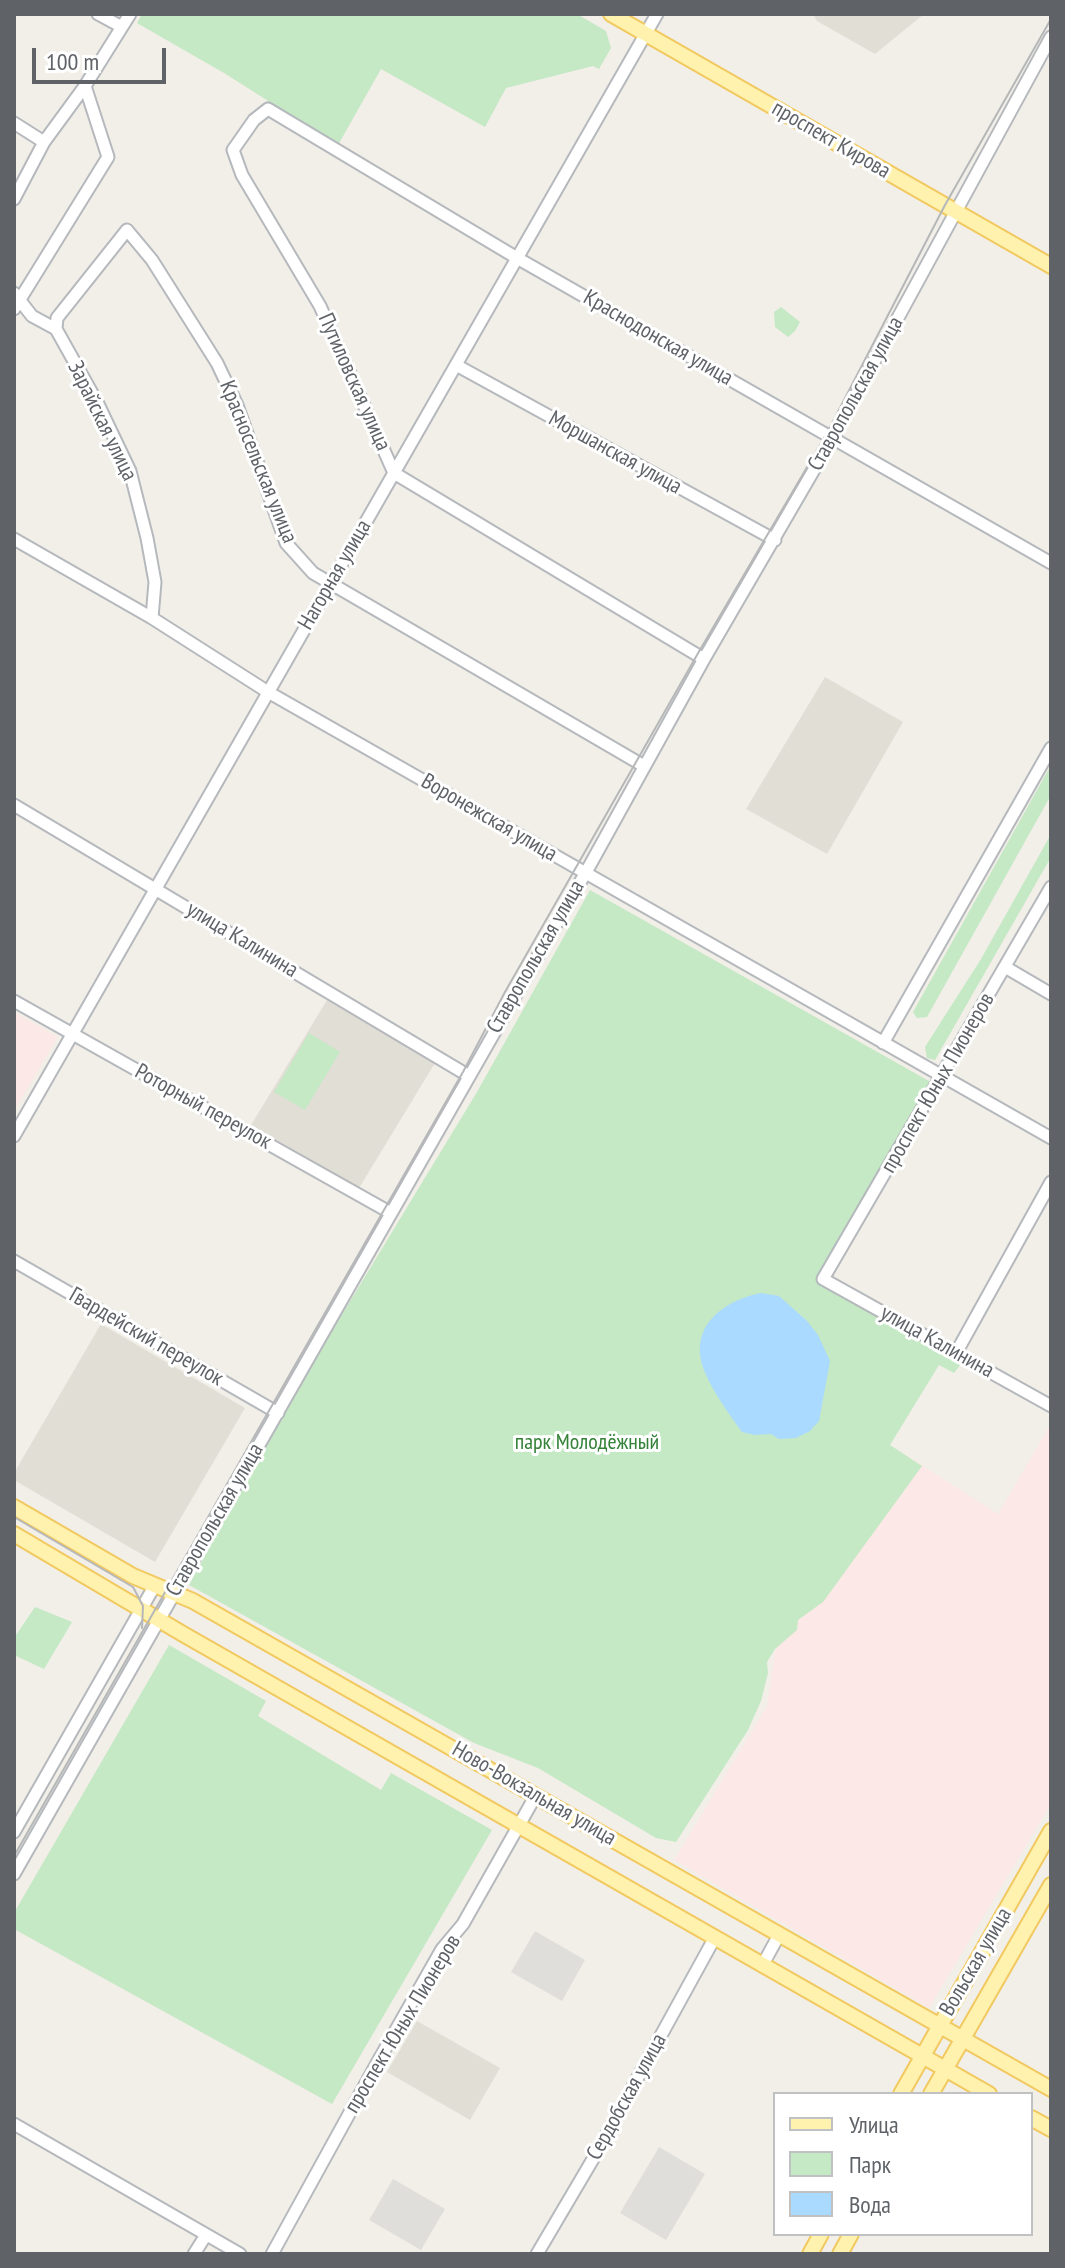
<!DOCTYPE html>
<html>
<head>
<meta charset="utf-8">
<style>
	body { margin:0 }
	#map { position:relative; width:1065px; height:2268px; overflow:hidden; background:#f1efe8; font-family:"PT Sans Narrow",sans-serif }
	canvas { display:block }
	.frame { position:absolute; inset:0; border:16px solid #5f6368; pointer-events:none }
	.legend { position:absolute; left:773px; top:2092px; width:260px; height:144px; box-sizing:border-box; background:#fff; border:2px solid #bfc1c3; margin:0; padding:10px 14px; list-style:none; font-size:24px; color:#5f6368 }
	.legend li { display:flex; align-items:center; gap:16px; height:40px }
	.legend b { width:40px; border:2px solid #bfc1c3 }
	.scale { position:absolute; left:32px; top:48px; width:134px; height:36px; box-sizing:border-box; border:4px solid #5f6368; border-top:0; padding-left:10px; font-size:24px; line-height:28px; white-space:nowrap; color:#5f6368; -webkit-text-stroke:6px #fff; paint-order:stroke }
</style>
</head>
<body>
<div id="map">
<canvas width="1065" height="2268"></canvas>
<div class="frame"></div>
<ul class="legend">
<li><b style="height:10px;background:#fff2af"></b>Улица</li>
<li><b style="height:22px;background:#c5e8c5"></b>Парк</li>
<li><b style="height:22px;background:#aadaff"></b>Вода</li>
</ul>
<div class="scale">100 m</div>
</div>
<script>
const ctx = document.querySelector('canvas').getContext('2d');
ctx.lineJoin = 'round';
function fillPath(path, color) {
  ctx.fillStyle = color;
  ctx.fill(path, 'evenodd');
}
function stroke(path, color, width, dash) {
  ctx.strokeStyle = color;
  ctx.lineWidth = width;
  ctx.lineCap = dash ? 'butt' : 'round';
  ctx.setLineDash(dash || []);
  ctx.stroke(path);
}
function label(font, color, halo, rows, align = 'center') {
  ctx.font = font + ' "PT Sans Narrow",sans-serif';
  ctx.lineWidth = 6;
  ctx.setLineDash([]);
  ctx.textBaseline = 'middle';
  ctx.strokeStyle = halo;
  ctx.fillStyle = color;
  for (const [text, x, y, turn = 0] of rows) {
    ctx.save();
    ctx.translate(x, y);
    ctx.rotate((+turn || 0) * Math.PI / 180);
    ctx.textAlign = isNaN(turn) ? turn : align;
    if (halo) ctx.strokeText(text, 0, 0);
    ctx.fillText(text, 0, 0);
    ctx.restore();
  }
}
const industrial = new Path2D(`
	M 535,1931 L 585,1960 L 562,2001 L 511,1972 Z
	M 659,2147 L 705,2174 L 666,2240 L 620,2213 Z
	M 393,2179 L 445,2209 L 421,2250 L 369,2220 Z`);
const education = new Path2D(`
	M 813,14 L 924,14 L 875,54 L 817,21 Z
	M 825,677 L 903,722 L 827,854 L 746,809 Z
	M 327,1000 L 435,1063 L 359,1188 L 251,1125 Z
	M 101,1324 L 245,1408 L 155,1562 L 14,1480 L 14,1473 Z
	M 417,2021 L 500,2068 L 470,2120 L 387,2072 Z`);
const medical = new Path2D(`
	M 14,1012 L 58,1037 L 14,1111 Z
	M 1051,1424 L 1051,1804 L 929,2008 L 674,1860 L 767,1706 L 775,1651 L 901,1452 L 998,1514 Z`);
const green = new Path2D(`
	M 142,14 L 577,14 L 606,31 L 611,48 L 599,69 L 593,66 L 506,88 L 485,127 L 381,69 L 338,145 L 224,73 L 137,23 Z
	M 781,307 L 800,322 L 795,331 L 788,337 L 775,327 L 774,312 Z
	M 1051,765 L 1051,795 L 927,1017 L 917,1018 L 913,1012 Z
	M 1051,834 L 1051,857 L 935,1060 L 927,1058 L 925,1047 L 981,959 Z
	M 590,890 L 936,1085 L 816,1280 L 961,1364 L 954,1373 L 939,1365 L 890,1445 L 922,1466 L 823,1602 L 798,1620 L 797,1630 L 775,1649 L 767,1662 L 768,1673 L 761,1701 L 748,1730 L 676,1842 L 656,1838 L 538,1768 L 474,1743 L 189,1585 L 284,1410 L 477,1092 Z
	M 309,1033 L 340,1052 L 305,1110 L 274,1092 Z
	M 35,1607 L 72,1622 L 44,1669 L 14,1655 L 14,1638 Z
	M 169,1645 L 266,1701 L 258,1716 L 381,1790 L 391,1773 L 492,1830 L 332,2104 L 14,1929 L 14,1913 Z`);
const water = new Path2D(`
	M 761,1293 L 779,1296 L 807,1321 L 818,1335 L 830,1361 L 819,1421 L 810,1431 L 796,1438 L 779,1439 L 771,1434 L 755,1435 L 742,1432 C 728,1412 702,1378 700,1354 C 697,1318 731,1299 761,1293 Z`);
const minor = new Path2D(`
	M 98,14 L 122,27
	M 14,123 L 44,142
	M 14,199 L 44,142 L 85,86 L 130,14
	M 14,293 L 32,316 L 56,329 L 98,404 L 130,471 L 147,538 L 155,582 L 152,618
	M 14,309 L 108,157 L 85,86
	M 56,329 L 57,318 L 127,230 L 152,260 L 217,363 L 237,405 L 286,543 L 313,573 L 644,766
	M 456,365 L 775,540
	M 14,539 L 152,618 L 268,692 L 1051,1138
	M 704,659 L 394,473 L 320,306 L 242,175 L 233,150 L 254,120 L 268,109 L 517,258 L 1051,563
	M 14,805 L 469,1076
	M 1051,887 L 823,1279 L 1051,1406
	M 1005,967 L 1051,994
	M 14,1001 L 391,1213
	M 883,1043 L 1051,748
	M 14,1136 L 657,14
	M 14,1261 L 278,1413
	M 956,1353 L 1051,1182
	M 14,1832 L 155,1585
	M 14,1874 L 590,865 L 704,659 L 833,437 L 1051,37
	M 762,1966 L 779,1935
	M 14,2124 L 240,2254
	M 194,2254 L 206,2235
	M 272,2254 L 376,2065 L 442,1949 L 463,1924 L 536,1795
	M 537,2254 L 593,2159 L 714,1939`);
const major = new Path2D(`
	M 611,14 L 1051,266
	M 14,1507 L 133,1576 L 193,1601 L 1051,2089
	M 14,1534 L 183,1634 L 989,2094
	M 901,2094 L 1051,1831
	M 931,2094 L 1051,1885
	M 1031,2118 L 1051,2129
	M 810,2254 L 821,2234
	M 840,2254 L 851,2234`);
const tram = new Path2D(`
	M 14,1517 L 133,1587 L 143,1606 L 142,1628
	M 14,1856 L 463,1072 L 505,992 L 697,655 L 827,433 L 945,205 L 1051,19`);
const streetNames = [
	["проспект Кирова",831,140,30],
	["Краснодонская улица",658,338,30],
	["Путиловская улица",354,382,66],
	["Ставропольская улица",856,394,-61],
	["Зарайская улица",102,421,64],
	["Моршанская улица",615,453,29],
	["Красносельская улица",258,462,68],
	["Нагорная улица",335,575,-60],
	["Воронежская улица",489,818,30],
	["улица Калинина",242,940,31],
	["Ставропольская улица",536,957,-60],
	["проспект Юных Пионеров",938,1083,-60],
	["Роторный переулок",203,1107,29],
	["Гвардейский переулок",146,1337,30],
	["улица Калинина",937,1342,29],
	["Ставропольская улица",215,1520,-60],
	["Ново-Вокзальная улица",534,1794,30],
	["Вольская улица",976,1962,-60],
	["проспект Юных Пионеров",403,2024,-59],
	["Сердобская улица",627,2097,-61]
];
const parkNames = [
	["парк Молодёжный",587,1443]
];
fillPath(industrial, '#e0deda');
fillPath(education, '#e1ded6');
fillPath(medical, '#fce8e6');
fillPath(green, '#c5e8c5');
fillPath(water, '#aadaff');
stroke(minor, '#b5b8bc', 15);
stroke(major, '#f2c960', 18);
stroke(minor, '#fff', 11);
stroke(major, '#fff2af', 14);
stroke(tram, '#b6b7b8', 2);
label('22px', '#5f6368', '#fff', streetNames);
label('22px', '#348238', '#fff', parkNames);
</script>
</body>
</html>
